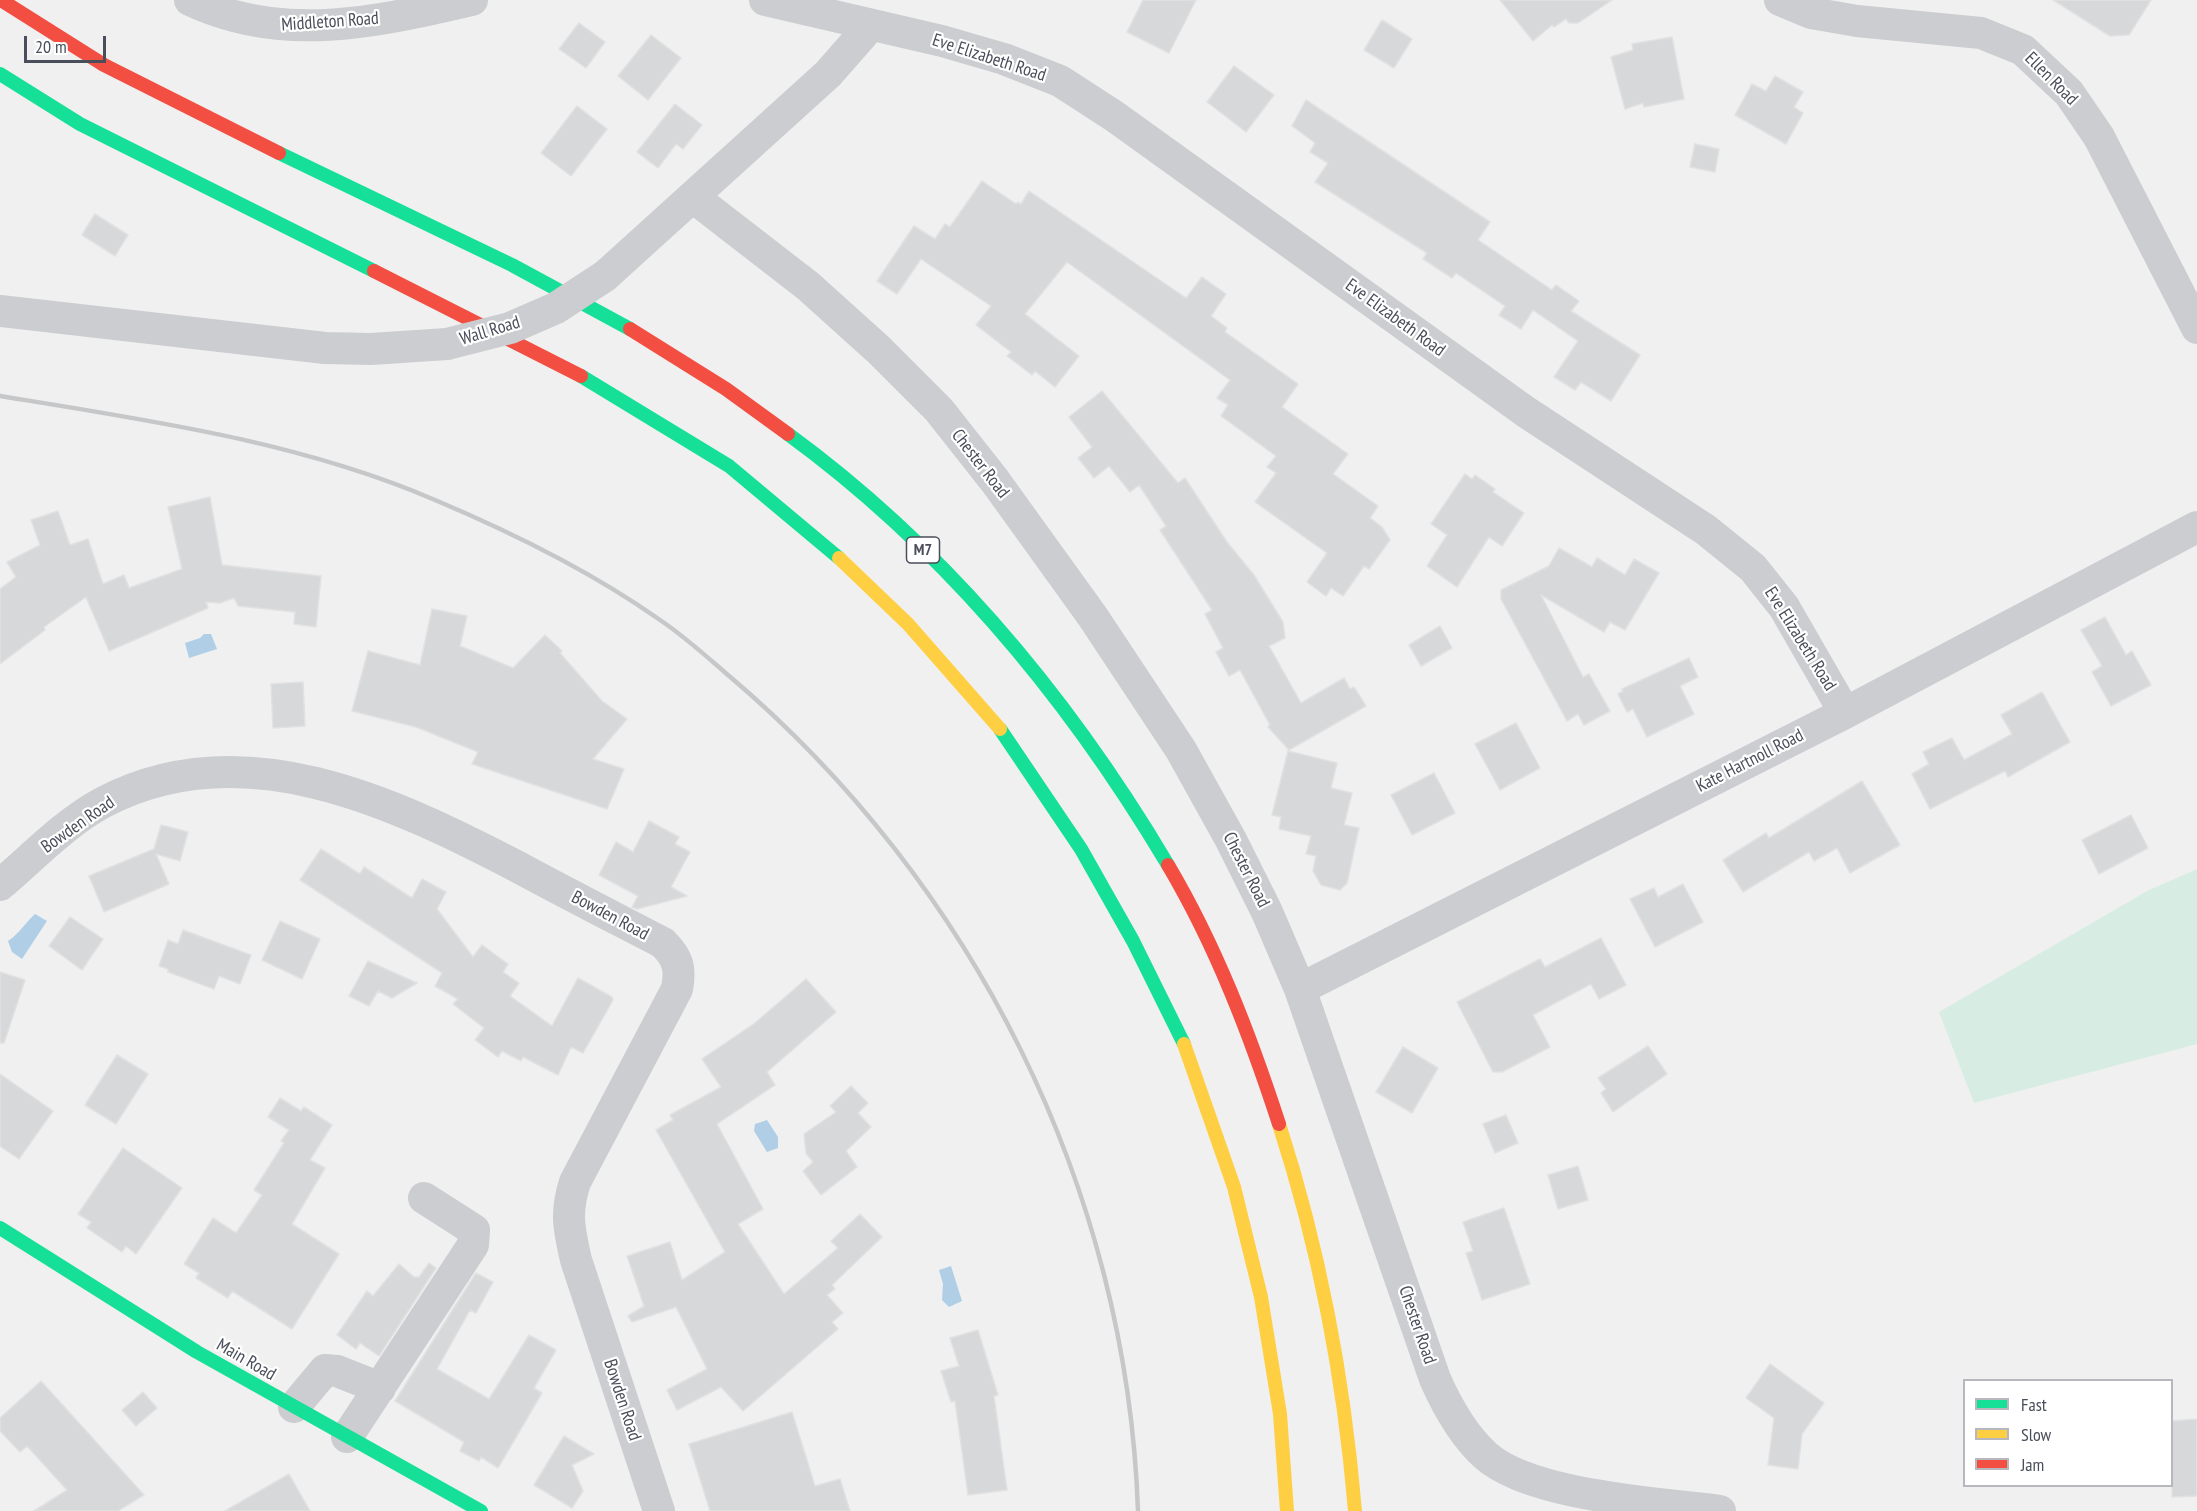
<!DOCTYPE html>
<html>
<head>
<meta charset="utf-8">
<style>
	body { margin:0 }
	#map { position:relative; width:2197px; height:1511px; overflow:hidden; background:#f0f0f0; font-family:"PT Sans Narrow",sans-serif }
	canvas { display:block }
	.legend { position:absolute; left:1963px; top:1379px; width:210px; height:108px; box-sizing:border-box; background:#fff; border:2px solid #b6b8bd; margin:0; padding:8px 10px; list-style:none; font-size:18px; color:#494e5a }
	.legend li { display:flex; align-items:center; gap:12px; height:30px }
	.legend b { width:30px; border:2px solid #b6b8bd }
	.scale { position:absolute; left:24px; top:36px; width:82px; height:27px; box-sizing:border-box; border:3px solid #494e5a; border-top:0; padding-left:8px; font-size:18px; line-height:21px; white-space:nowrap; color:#494e5a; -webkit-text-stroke:4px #fff; paint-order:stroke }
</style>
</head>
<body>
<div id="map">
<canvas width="2197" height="1511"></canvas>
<ul class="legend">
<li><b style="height:8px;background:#16e098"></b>Fast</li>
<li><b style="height:8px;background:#ffcf43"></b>Slow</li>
<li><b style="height:8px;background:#f24e42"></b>Jam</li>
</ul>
<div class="scale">20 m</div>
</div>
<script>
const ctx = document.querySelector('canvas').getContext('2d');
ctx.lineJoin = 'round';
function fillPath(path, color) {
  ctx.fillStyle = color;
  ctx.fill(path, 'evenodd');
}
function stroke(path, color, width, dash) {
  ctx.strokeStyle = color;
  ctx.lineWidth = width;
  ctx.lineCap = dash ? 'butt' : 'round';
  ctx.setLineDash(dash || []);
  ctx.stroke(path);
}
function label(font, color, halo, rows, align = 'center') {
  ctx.font = font + ' "PT Sans Narrow",sans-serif';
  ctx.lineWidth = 4.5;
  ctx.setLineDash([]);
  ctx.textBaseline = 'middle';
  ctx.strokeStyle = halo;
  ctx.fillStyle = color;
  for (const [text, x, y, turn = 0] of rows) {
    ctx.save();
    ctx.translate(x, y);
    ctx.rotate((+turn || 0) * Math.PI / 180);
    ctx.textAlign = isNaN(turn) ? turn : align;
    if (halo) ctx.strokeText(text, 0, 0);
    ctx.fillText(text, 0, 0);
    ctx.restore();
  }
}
const green = new Path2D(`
	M 2197,869 L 2197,1044 L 1974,1103 L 1939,1012 L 2147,891 Z`);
const water = new Path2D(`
	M 204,634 L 211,634 L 217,649 L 189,658 L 185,643 L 200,638 Z
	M 35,914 L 47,921 L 22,959 L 12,952 L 8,941 C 19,934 25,923 35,914 Z
	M 767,1120 L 778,1137 L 778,1148 L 767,1152 L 754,1131 L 755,1124 Z
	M 951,1266 L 962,1301 L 949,1307 L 942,1300 L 943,1284 L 939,1270 Z`);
const building = new Path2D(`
	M 1143,0 L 1196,0 L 1169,53 L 1127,32 Z
	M 1500,0 L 1612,0 L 1578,23 L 1569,23 L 1566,19 L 1554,27 L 1552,25 L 1533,41 Z
	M 2053,0 L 2151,0 L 2129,35 L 2110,36 Z
	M 1382,20 L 1412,39 L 1394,68 L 1364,50 Z
	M 579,23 L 605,42 L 586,68 L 559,49 Z
	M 651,35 L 681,58 L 648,100 L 618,76 Z
	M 1672,37 L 1684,99 L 1644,107 L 1643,103 L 1625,109 L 1611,57 L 1633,50 L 1632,44 Z
	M 1234,66 L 1274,95 L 1246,132 L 1207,102 Z
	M 1775,76 L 1803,92 L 1794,107 L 1803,113 L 1786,144 L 1735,115 L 1752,84 L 1766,91 Z
	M 1306,100 L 1490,222 L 1478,240 L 1552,290 L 1556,285 L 1579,301 L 1571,311 L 1640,355 L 1611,401 L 1581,382 L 1575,390 L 1554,377 L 1578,341 L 1533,310 L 1521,329 L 1499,315 L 1505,306 L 1456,273 L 1452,278 L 1423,259 L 1427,253 L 1315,182 L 1328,163 L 1310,152 L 1315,143 L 1292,126 Z
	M 675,104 L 702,125 L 683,149 L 676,144 L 658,168 L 637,152 Z
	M 577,106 L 607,129 L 571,176 L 541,153 Z
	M 1695,144 L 1719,149 L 1715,172 L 1690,167 Z
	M 982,181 L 1016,204 L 1018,202 L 1021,204 L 1029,191 L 1186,298 L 1202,277 L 1226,294 L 1211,316 L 1227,328 L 1225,332 L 1298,384 L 1282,407 L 1348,454 L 1333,474 L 1378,506 L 1370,518 L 1382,527 L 1390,540 L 1369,569 L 1364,566 L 1343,596 L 1331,588 L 1326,596 L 1307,582 L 1327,553 L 1255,502 L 1276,473 L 1267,467 L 1276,456 L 1221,416 L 1228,405 L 1217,398 L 1230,380 L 1067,262 L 1025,314 L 1079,356 L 1055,387 L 1035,371 L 1032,375 L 1007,356 L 1011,352 L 976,325 L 991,306 L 921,259 L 897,294 L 877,281 L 914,226 L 935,239 L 945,224 L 950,227 Z
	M 95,214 L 128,235 L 115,256 L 82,235 Z
	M 1102,391 L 1178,483 L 1185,478 L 1227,542 L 1254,575 L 1283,622 L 1285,638 L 1269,646 L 1301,703 L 1344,678 L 1350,689 L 1354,687 L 1366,706 L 1289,750 L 1268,727 L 1270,725 L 1240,670 L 1229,676 L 1216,652 L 1223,648 L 1205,614 L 1212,610 L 1160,530 L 1166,526 L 1139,485 L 1130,492 L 1109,466 L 1094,478 L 1078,458 L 1092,447 L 1069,417 Z
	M 1465,474 L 1472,479 L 1475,475 L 1495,489 L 1493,492 L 1524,513 L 1502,546 L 1489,537 L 1457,587 L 1427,566 L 1447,535 L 1431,524 Z
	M 210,497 L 222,565 L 321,576 L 316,627 L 294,624 L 295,612 L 238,606 L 234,598 L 220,603 L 206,602 L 208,608 L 109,651 L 86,597 L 44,627 L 45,630 L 0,664 L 0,589 L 16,577 L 7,562 L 40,545 L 31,520 L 58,511 L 70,545 L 88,539 L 103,584 L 124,575 L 129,588 L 182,569 L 168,507 Z
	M 1559,548 L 1592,567 L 1597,558 L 1625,575 L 1634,559 L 1659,573 L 1625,630 L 1610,622 L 1604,632 L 1541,595 L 1583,677 L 1589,674 L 1610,711 L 1584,725 L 1578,714 L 1567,721 L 1501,599 L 1501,590 L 1549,566 Z
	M 432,609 L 467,616 L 460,646 L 513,668 L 545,635 L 562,651 L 560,653 L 602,701 L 627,719 L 593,759 L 624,769 L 607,809 L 472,764 L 478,752 L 416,727 L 352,711 L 368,651 L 420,665 Z
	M 2105,617 L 2126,655 L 2132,651 L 2151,685 L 2111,706 L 2092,672 L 2102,666 L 2081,630 Z
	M 1440,626 L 1452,648 L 1421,666 L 1409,645 Z
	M 1689,658 L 1698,677 L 1680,686 L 1694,714 L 1647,737 L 1633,709 L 1627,712 L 1618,694 L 1623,691 L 1622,689 Z
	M 303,682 L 305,726 L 273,728 L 271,684 Z
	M 2042,692 L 2070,742 L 2008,777 L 2005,771 L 1930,809 L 1912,774 L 1929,764 L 1923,752 L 1952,738 L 1964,760 L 2012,734 L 2001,715 Z
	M 1516,723 L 1540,768 L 1500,790 L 1475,744 Z
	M 1288,751 L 1337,763 L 1331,788 L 1352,793 L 1344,825 L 1359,828 L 1347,883 L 1340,890 L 1321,885 L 1313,871 L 1316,856 L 1306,854 L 1311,836 L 1279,829 L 1281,817 L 1272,815 Z
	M 1434,773 L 1455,813 L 1412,835 L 1391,795 Z
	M 1862,781 L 1900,845 L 1850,873 L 1837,848 L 1814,861 L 1809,852 L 1743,892 L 1723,860 L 1766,833 L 1769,838 Z
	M 2131,815 L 2148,848 L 2099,874 L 2082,840 Z
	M 649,821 L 679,837 L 675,844 L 690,852 L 671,887 L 687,896 L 637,909 L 632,907 L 638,896 L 599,875 L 616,842 L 633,852 Z
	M 161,825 L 188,832 L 180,861 L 156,854 L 169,884 L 104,912 L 89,876 L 154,849 Z
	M 321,849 L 360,874 L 364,867 L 412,898 L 422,879 L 446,892 L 437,909 L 473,957 L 482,945 L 508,964 L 503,972 L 519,983 L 510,996 L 552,1026 L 578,978 L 612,997 L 613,1000 L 583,1053 L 571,1047 L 558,1075 L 523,1057 L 521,1061 L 502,1051 L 498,1057 L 475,1040 L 484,1028 L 453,1004 L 458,999 L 435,986 L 442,973 L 300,880 Z
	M 1683,884 L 1703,922 L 1655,947 L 1630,899 L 1654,888 L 1658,897 Z
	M 70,917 L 103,939 L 82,970 L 49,946 Z
	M 280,921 L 320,939 L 302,979 L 262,960 Z
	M 183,930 L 251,955 L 240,984 L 219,976 L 214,989 L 168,972 L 168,969 L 159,966 L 168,940 L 178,944 Z
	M 1601,938 L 1626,985 L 1599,999 L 1591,984 L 1533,1015 L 1550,1047 L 1502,1072 L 1493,1072 L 1457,1002 L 1540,959 L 1545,967 Z
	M 368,961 L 417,983 L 392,998 L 378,991 L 369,1006 L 349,996 Z
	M 0,972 L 25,980 L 4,1043 L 0,1043 Z
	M 806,979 L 836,1012 L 767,1072 L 775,1085 L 717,1124 L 763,1209 L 738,1224 L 784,1294 L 838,1248 L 831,1241 L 860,1214 L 882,1237 L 832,1285 L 835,1289 L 827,1295 L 843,1313 L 832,1322 L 838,1329 L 743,1411 L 721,1387 L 677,1410 L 667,1390 L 707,1369 L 676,1307 L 632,1322 L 628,1316 L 644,1306 L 627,1256 L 670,1242 L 682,1280 L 725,1252 L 656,1130 L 673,1120 L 670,1115 L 721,1087 L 702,1059 L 755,1023 Z
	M 1648,1046 L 1667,1074 L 1613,1112 L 1601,1093 L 1606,1089 L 1598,1078 Z
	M 1403,1047 L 1438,1068 L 1412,1113 L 1376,1092 Z
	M 117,1055 L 148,1074 L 116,1124 L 85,1105 Z
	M 0,1074 L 53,1111 L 19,1159 L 0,1146 Z
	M 851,1086 L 868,1103 L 858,1113 L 871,1127 L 846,1151 L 857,1167 L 821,1195 L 803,1171 L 813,1162 L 806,1153 L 804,1134 L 836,1112 L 830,1106 Z
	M 280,1098 L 301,1111 L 304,1107 L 332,1125 L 310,1160 L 325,1168 L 292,1224 L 339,1254 L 292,1329 L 232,1291 L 228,1298 L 196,1278 L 199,1273 L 184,1264 L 213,1218 L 236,1233 L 262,1195 L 254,1190 L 284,1143 L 281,1141 L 289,1130 L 268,1117 Z
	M 1506,1115 L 1518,1143 L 1495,1153 L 1483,1124 Z
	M 123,1148 L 182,1188 L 136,1254 L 126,1246 L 122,1252 L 87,1228 L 91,1222 L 78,1214 Z
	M 1578,1166 L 1588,1200 L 1558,1209 L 1548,1175 Z
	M 1504,1208 L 1530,1284 L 1482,1300 L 1466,1253 L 1473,1251 L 1463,1222 Z
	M 429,1263 L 436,1268 L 379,1356 L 360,1343 L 356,1349 L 337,1335 L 367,1291 L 373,1296 L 399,1264 L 414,1277 L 419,1277 Z
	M 476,1273 L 493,1282 L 476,1313 L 470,1310 L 437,1369 L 489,1399 L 529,1335 L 556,1350 L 534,1388 L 542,1393 L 498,1468 L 481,1457 L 479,1461 L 460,1451 L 464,1442 L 395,1401 Z
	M 978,1330 L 998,1395 L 994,1396 L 1007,1490 L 968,1495 L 955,1401 L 951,1402 L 941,1371 L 959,1366 L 950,1338 Z
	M 1770,1364 L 1824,1403 L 1802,1434 L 1798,1469 L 1768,1465 L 1774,1418 L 1746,1398 Z
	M 41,1381 L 144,1495 L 118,1511 L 34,1511 L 67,1490 L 27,1446 L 20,1452 L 0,1431 L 0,1418 Z
	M 143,1392 L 157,1408 L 136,1426 L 122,1410 Z
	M 792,1412 L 815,1486 L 840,1479 L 850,1511 L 710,1511 L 689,1444 Z
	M 2197,1419 L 2197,1496 L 2172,1497 L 2172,1421 Z
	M 564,1436 L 594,1454 L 572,1465 L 583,1491 L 572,1508 L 534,1485 Z
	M 289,1474 L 310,1511 L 225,1511 Z`);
const street = new Path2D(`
	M 190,0 C 283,44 377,22 472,0
	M 765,0 L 942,41 L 1004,59 L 1060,81 L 1114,116 L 1526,412 L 1706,530 L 1753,568 L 1784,607 L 1845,713
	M 1780,0 L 1811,13 L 1857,21 L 1981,33 L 2023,50 L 2069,93 L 2099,137 L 2197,328
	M 693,197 L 808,286 L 879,350 L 939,410 L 995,481 L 1093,617 L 1181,750 L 1231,840 L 1267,912 L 1300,989 L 1435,1379 C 1447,1406 1462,1434 1485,1455 C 1530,1496 1659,1503 1720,1511
	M 605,276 L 828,74 L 871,25
	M 0,311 L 325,348 L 371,349 L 447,344
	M 0,885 C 32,858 65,823 102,803 C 241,729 393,802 518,867 C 566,893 615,918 663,943 C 678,958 681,968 677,989 L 575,1182 C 565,1213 569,1229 576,1260 L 659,1511
	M 1300,989 L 1845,713 L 2197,527
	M 294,1407 L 325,1370 L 337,1371 L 380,1388
	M 347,1437 L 473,1245 L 474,1230 L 424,1198`);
const fast = new Path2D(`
	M 0,74 L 80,124 L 374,271
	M 279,153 L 512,265 L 630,329
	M 581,376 L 729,466 L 839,558
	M 788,434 C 944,548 1070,700 1168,865
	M 1000,729 L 1081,849 L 1133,941 L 1184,1044
	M 0,1228 L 197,1352 L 481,1511`);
const slow = new Path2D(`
	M 839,558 L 908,624 L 1000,729
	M 1184,1044 L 1234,1187 L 1261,1297 L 1280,1414 L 1287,1511
	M 1279,1124 C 1320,1251 1344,1379 1355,1511`);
const jam = new Path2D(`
	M 1,0 L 104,65 L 279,153
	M 374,271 L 581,376
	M 630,329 L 726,389 L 788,434
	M 1168,865 C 1216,946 1250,1035 1279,1124`);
const rail = new Path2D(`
	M 0,396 C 146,420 298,441 435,500 C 511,532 592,572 660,620 C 684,636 706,656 728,675 C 973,882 1127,1189 1138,1511`);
const streetBridge = new Path2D(`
	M 447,344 L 510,328 L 556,308 L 605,276`);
const shields = [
	[923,550,33]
];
const shieldNames = [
	["M7",923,550]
];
const streetNames = [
	["Middleton Road",330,22,-4],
	["Eve Elizabeth Road",989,58,18],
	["Ellen Road",2051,79,45],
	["Eve Elizabeth Road",1395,318,36],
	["Wall Road",490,331,-17],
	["Chester Road",980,464,52],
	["Eve Elizabeth Road",1800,639,58],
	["Kate Hartnoll Road",1750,761,-27],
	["Bowden Road",78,825,-35],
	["Chester Road",1246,870,63],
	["Bowden Road",610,916,28],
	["Chester Road",1417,1325,71],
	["Main Road",246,1360,30],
	["Bowden Road",622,1400,72]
];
fillPath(green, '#d7ede4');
fillPath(water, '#b0cfe6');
fillPath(building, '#d7d8da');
stroke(building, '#e1e1e2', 1.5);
stroke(street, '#cccdd0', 32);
stroke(fast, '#16e098', 14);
stroke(slow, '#ffcf43', 14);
stroke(jam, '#f24e42', 14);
stroke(rail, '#c6c7c9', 4.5);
stroke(streetBridge, '#cccdd0', 32);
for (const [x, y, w] of shields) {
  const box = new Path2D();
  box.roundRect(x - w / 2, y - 13, w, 26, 4.5);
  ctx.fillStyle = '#fff';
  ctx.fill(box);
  stroke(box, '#494e5a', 1.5);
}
label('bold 16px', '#494e5a', null, shieldNames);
label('18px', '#494e5a', '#fff', streetNames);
</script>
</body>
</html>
